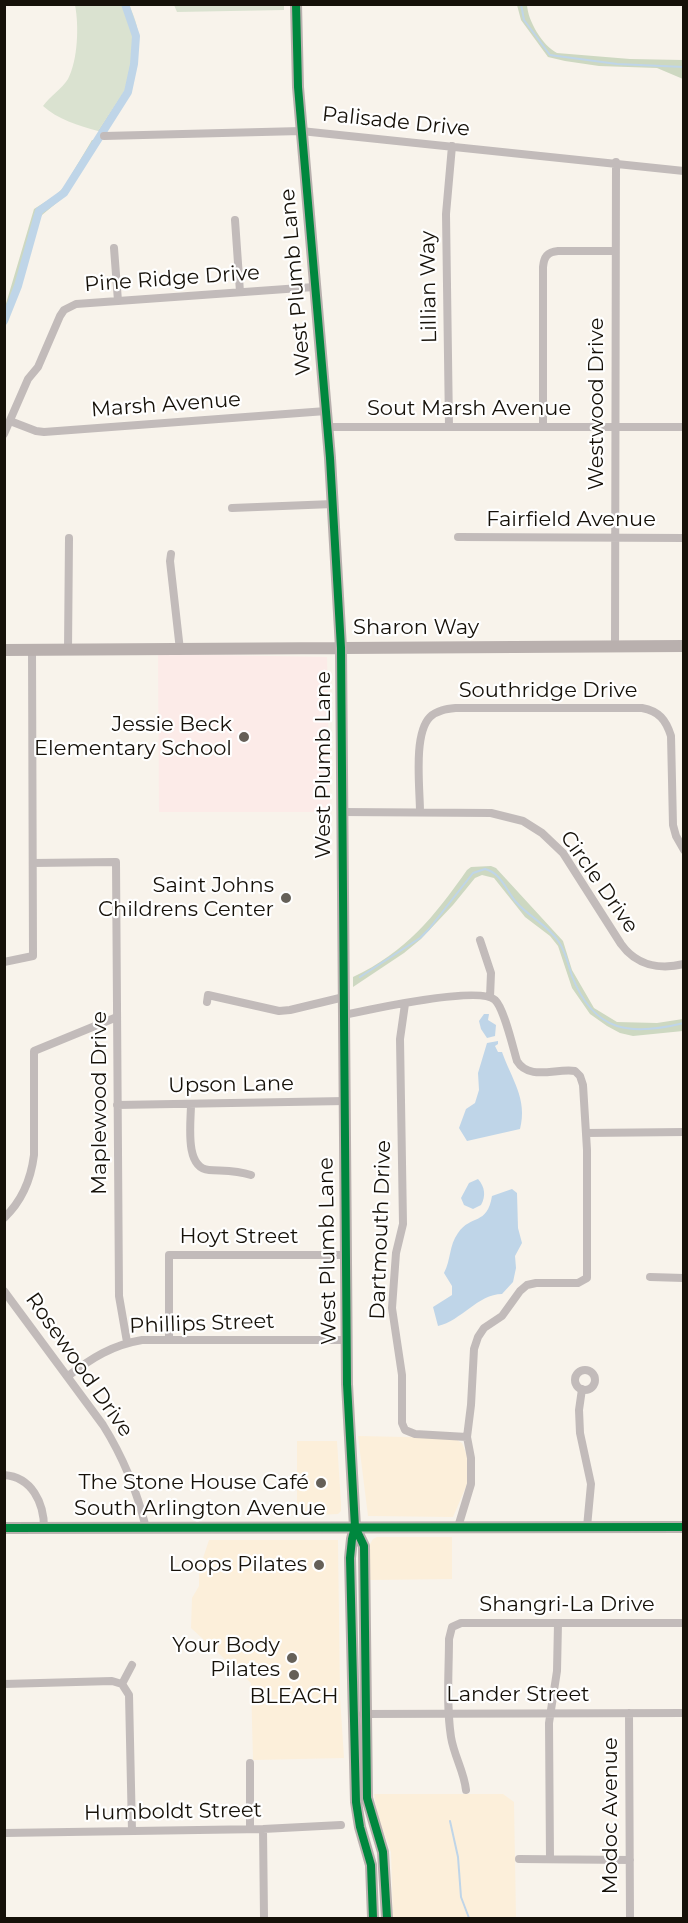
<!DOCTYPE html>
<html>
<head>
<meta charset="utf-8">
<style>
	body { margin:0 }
	#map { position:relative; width:688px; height:1923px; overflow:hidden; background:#f8f3eb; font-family:Montserrat,sans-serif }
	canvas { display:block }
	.frame { position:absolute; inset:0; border:6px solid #161109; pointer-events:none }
</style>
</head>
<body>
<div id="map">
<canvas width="688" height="1923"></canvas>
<div class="frame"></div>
</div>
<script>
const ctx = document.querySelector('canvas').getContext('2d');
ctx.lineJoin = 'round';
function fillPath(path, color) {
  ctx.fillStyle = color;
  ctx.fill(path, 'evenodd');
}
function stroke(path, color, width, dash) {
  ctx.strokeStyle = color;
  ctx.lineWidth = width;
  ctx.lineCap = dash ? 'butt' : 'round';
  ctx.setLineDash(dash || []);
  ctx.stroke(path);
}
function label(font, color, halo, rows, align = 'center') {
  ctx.font = font + ' Montserrat,sans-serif';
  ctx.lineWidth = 4.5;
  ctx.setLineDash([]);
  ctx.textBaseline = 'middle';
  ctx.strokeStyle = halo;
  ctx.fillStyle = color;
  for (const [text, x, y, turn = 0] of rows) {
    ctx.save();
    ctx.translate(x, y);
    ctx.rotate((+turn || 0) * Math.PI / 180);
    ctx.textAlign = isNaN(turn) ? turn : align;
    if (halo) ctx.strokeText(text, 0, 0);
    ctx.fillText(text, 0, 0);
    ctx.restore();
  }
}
const built = new Path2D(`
	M 358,1436 L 453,1438 L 462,1443 L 468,1458 L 468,1482 L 453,1517 L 368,1516 Z
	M 297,1441 L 337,1441 L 341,1504 L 341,1511 L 338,1514 L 297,1516 Z
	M 377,1537 L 452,1537 L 452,1579 L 369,1580 L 369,1546 L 373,1539 Z
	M 209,1540 L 338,1540 L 340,1697 L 344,1758 L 253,1760 L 251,1683 L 191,1628 L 192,1598 L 199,1586 L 199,1570 Z
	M 374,1794 L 503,1794 L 514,1802 L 516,1918 L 393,1918 L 391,1852 L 377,1814 Z`);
const education = new Path2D(`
	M 158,654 L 327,657 L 330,812 L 159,812 Z`);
const green = new Path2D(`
	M 284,4 L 284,10 L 177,12 L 174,5 Z
	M 75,5 L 129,5 C 139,26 140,37 137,60 L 130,64 L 125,90 L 98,131 C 79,126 57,119 43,106 C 50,96 62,89 68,79 C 78,60 79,25 75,5 Z`);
const forest = new Path2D(`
	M 517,5 L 527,5 C 528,21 542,45 557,53 L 630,59 L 683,60 L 683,79 L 657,68 L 599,66 L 565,61 L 548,57 L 521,20 Z
	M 137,60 L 131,92 L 105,131 L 98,131 L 125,90 L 130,64 Z
	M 92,140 L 101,141 L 65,196 L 42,215 L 38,221 L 31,252 L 5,325 L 5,307 L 34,209 L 56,195 L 64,187 Z
	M 491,866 L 496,868 L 563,941 L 572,970 L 594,1008 L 617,1022 L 657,1023 L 683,1019 L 683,1031 L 633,1036 L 620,1033 L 607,1026 L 590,1014 L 572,988 L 558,946 L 550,936 L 525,917 L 494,878 L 482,875 L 475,878 L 453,905 L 421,939 L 404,953 L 353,987 L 353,977 C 406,952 434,917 467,870 L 471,867 Z`);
const water = new Path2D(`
	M 484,1014 L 489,1014 L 488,1020 L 496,1025 L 495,1036 L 487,1038 L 481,1029 L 479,1021 Z
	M 498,1041 L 498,1044 L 495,1046 L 498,1052 L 502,1052 C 511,1078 528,1099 520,1129 L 467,1141 L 459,1128 L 466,1109 L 475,1103 L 479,1090 L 478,1073 L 487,1043 Z
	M 478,1179 C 485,1187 486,1196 481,1205 L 473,1209 L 464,1205 L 461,1198 L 469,1183 Z
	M 512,1189 L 517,1193 L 518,1228 L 522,1243 L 515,1256 L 516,1268 L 513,1282 L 502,1294 C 478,1294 461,1321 438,1326 L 433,1307 L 452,1295 L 452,1286 L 444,1273 C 451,1260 449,1245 458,1233 C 471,1214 487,1226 492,1196 Z`);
const stream = new Path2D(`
	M 521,4 L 524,20 L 550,55 L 617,64 L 684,67
	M 360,977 L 420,938 L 429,929 L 473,873 L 485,869 C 501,873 506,890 516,902 C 529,917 548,925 559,942 C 566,953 568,964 572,976 C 594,1033 631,1036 684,1023
	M 450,1821 L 458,1857 L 461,1897 L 469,1918`);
const canal = new Path2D(`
	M 4,321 L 18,286 L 39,211 L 64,193 L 128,92 L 134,64 L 136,36 L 125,4`);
const street = new Path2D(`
	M 104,136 L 301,131 L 684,171
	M 235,220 L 240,292
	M 114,248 L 118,301
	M 10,421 L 36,431 L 44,432 L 326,411
	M 327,427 L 684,427
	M 449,427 L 446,214 L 452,146
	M 543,427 L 543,267 C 544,257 547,252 558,251 L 615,251
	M 4,434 L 28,379 L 38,367 L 60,316 L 64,310 L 76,304 L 314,287
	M 232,508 L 333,504
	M 458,537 L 684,538
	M 171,554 L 170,561 L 180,650
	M 615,646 L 616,162
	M 68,650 L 69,538
	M 342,812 L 491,813 L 523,821 L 542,833 L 563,853 L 621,944 C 636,965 659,970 684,964
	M 420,812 C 420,789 413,734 430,717 C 437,710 447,709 456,708 L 642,708 C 659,711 666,720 671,736 L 673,825 L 676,836 L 684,850
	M 33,863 L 116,862 L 119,1296 L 127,1342
	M 480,940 L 491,973 L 490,997
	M 4,962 L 33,956 L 32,650
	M 207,1002 L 208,995 L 279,1011 L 290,1010 L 344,997
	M 405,1004 L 400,1039 L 403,1224 L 396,1253 L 392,1308 L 402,1375 L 402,1423 L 405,1430 L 415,1434 L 467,1437
	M 344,1015 C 367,1010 480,985 495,1000 C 504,1008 513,1048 517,1061 C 529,1081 556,1068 575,1071 L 580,1076 L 583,1085 L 587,1150 L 587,1278 L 578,1283 L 536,1283 L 527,1285 L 520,1291 L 502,1316 L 484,1328 L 478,1337 L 474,1349 L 471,1405 L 467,1437 L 471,1458 L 471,1484 L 458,1527
	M 191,1104 C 191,1122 184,1168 209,1170 C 224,1171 236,1170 251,1175
	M 117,1105 L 345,1101
	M 586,1133 L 684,1132
	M 4,1218 C 22,1201 31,1179 34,1155 L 34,1051 L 117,1017
	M 650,1277 L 684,1278
	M 4,1291 L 103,1425 C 123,1457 137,1491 146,1528
	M 169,1340 L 169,1255 L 346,1255
	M575 1380a10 10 0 1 1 20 0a10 10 0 1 1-20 0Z
	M 68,1376 C 92,1358 112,1345 142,1340 L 347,1340
	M 582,1389 L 579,1410 L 580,1433 L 591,1484 L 587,1527
	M 4,1475 C 32,1477 44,1503 44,1528
	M 4,1684 L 112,1681 L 122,1684
	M 122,1684 L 129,1695 L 132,1831
	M 122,1684 L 132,1665
	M 629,1713 L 630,1918
	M 363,1714 L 684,1713
	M 250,1763 L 250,1829
	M 466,1790 C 464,1771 454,1756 451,1737 C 446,1705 449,1671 449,1639 L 452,1627 L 461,1623 L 684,1623
	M 263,1829 L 264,1918
	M 4,1833 L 263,1829 L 341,1825
	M 519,1859 L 630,1860
	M 550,1859 L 549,1723 L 557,1671 L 558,1623`);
const secondary = new Path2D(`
	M 296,4 L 298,87 L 330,458 L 341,648 L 347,1384 L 355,1527 L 352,1539 L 350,1558 L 356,1802 L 360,1827 L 371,1865 L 373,1918
	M 4,650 L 684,646
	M 355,1527 L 364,1546 L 367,1798 L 383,1852 L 387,1918
	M 4,1528 L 684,1527`);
const cycleway = new Path2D(`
	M 296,4 L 298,87 L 330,458 L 341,648 L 347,1384 L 355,1527 L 352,1539 L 350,1558 L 356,1802 L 360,1827 L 371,1865 L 373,1918
	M 355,1527 L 364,1546 L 367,1798 L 383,1852 L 387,1918
	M 4,1528 L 684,1527`);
const markers = [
	[244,737,6,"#656058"],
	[286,898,6,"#656058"],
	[321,1483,6,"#656058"],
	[319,1565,6,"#656058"],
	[292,1658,6,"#656058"],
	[294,1675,6,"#656058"]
];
const streetNames = [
	["Palisade Drive",396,122,6],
	["Pine Ridge Drive",172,279,-4],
	["West Plumb Lane",296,282,-95],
	["Lillian Way",429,287,-91],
	["Westwood Drive",597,404,-90],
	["Marsh Avenue",166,405,-4],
	["Sout Marsh Avenue",469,409],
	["Fairfield Avenue",571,520],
	["Sharon Way",416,628],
	["Southridge Drive",548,691],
	["West Plumb Lane",324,765,-90],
	["Circle Drive",599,882,55],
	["Upson Lane",231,1085,-1],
	["Maplewood Drive",100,1103,-90],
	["Dartmouth Drive",381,1230,-88],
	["Hoyt Street",239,1237],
	["West Plumb Lane",328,1251,-91],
	["Phillips Street",202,1324,-2],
	["Rosewood Drive",79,1365,55],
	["South Arlington Avenue",200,1509],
	["Shangri-La Drive",567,1605],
	["Lander Street",518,1695],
	["Humboldt Street",173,1812,-1],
	["Modoc Avenue",611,1816,-90]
];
const poiNames = [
	["Jessie Beck",232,725],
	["Elementary School",232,749],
	["Saint Johns",274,886],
	["Childrens Center",274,910],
	["The Stone House Café",309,1483],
	["Loops Pilates",307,1565],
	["Your Body",280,1646],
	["Pilates",280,1670],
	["BLEACH",294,1697,"center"]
];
fillPath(built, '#fcefda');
fillPath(education, '#fcebe8');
fillPath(green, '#dae2d0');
fillPath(forest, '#cdd8c1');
fillPath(water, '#bfd5e8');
stroke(stream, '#bfd5e8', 2);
stroke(canal, '#bfd5e8', 8);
stroke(street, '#c2bbba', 8);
stroke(secondary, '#b9b0ae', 12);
stroke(cycleway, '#00873e', 8);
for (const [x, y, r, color] of markers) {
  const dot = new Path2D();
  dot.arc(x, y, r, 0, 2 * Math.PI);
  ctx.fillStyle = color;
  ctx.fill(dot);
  stroke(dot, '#fff', 2);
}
label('21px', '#161109', '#fff', streetNames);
label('21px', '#161109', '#fff', poiNames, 'right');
</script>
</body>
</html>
